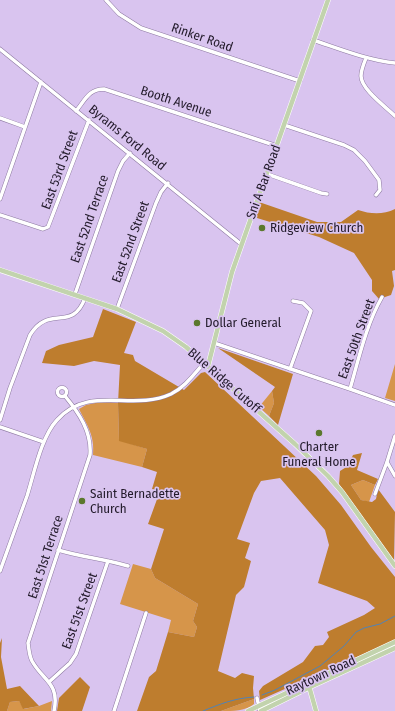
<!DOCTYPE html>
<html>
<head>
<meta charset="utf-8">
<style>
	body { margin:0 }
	canvas { display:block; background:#d9c4ef }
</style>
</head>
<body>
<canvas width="395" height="711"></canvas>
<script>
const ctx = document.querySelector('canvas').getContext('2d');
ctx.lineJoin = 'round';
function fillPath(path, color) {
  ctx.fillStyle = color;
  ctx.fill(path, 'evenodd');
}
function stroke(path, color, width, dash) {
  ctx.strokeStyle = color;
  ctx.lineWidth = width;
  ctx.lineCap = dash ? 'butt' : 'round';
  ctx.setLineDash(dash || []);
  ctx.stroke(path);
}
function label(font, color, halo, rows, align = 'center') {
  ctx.font = font + ' "Fira Sans Condensed",sans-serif';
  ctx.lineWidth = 3.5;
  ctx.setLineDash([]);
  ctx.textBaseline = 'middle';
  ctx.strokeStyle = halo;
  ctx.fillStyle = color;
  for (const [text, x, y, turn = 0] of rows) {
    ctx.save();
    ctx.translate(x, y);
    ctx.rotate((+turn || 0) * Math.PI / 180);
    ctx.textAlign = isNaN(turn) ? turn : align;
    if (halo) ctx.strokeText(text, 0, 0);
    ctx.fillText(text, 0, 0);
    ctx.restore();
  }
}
const green = new Path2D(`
	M 395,364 L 395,401 L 385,398 Z
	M 272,391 L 274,403 L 269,416 L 259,407 Z
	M 100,402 L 118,403 L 119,440 L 147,449 L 142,467 L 93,455 C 95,436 87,425 79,409 L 86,405 Z
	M 363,480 L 375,485 L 369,502 L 361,500 L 351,485 Z
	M 133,564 L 151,569 L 155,578 L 198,604 L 193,621 L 197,627 L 194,637 L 168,632 L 171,620 L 120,604 Z
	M 254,699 L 254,704 C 246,711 233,711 221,711 Z
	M 19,701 L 24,709 L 39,706 L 52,701 L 51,711 L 7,711 L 10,702 Z`);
const forest = new Path2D(`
	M 259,202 L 317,222 L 341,222 L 358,210 C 370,214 383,215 395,209 L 395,270 L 392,271 L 394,286 L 391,295 L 379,299 L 372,291 L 372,280 L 354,253 L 319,237 L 257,218 L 256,215 Z
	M 103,309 L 136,322 L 124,353 L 133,355 L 135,361 L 184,390 L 201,373 L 205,372 L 316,476 L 341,505 L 371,547 L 395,577 L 395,640 L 260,700 L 259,691 L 263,686 L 303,662 L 315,646 L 323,645 L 329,637 L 327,632 L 364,615 L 375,608 L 367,601 L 318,583 L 329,545 L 325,530 L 280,478 L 261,481 L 254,493 L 237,539 L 250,543 L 245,558 L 251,561 L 244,587 L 236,595 L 218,671 L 235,678 L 242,673 L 254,676 L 253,688 L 254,699 L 221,711 L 137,711 L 149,677 L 156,671 L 168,632 L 194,637 L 197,627 L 193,621 L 198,604 L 155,578 L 151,569 L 164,529 L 148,524 L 160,491 L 152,489 L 157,472 L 142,467 L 147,449 L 119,441 L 118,403 L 120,365 L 94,361 L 74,366 L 42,363 L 46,351 L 59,345 L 93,337 Z
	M 218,348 L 293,374 L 278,425 L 269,416 L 274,403 L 272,391 L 275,387 Z
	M 362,453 L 357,470 L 378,479 L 375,485 L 363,480 L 351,485 L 361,500 L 372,502 L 376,499 L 378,489 L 395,512 L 394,561 L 339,484 L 340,471 L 348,466 L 353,455 Z
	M 2,638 L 1,657 L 7,689 L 20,686 L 39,706 L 23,709 L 19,701 L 10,702 L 7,711 L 0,711 L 0,643 Z
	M 80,677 L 90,687 L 82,711 L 57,711 L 59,698 Z`);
const stream = new Path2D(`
	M 262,695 L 275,690 L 320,666 L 344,646 L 356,632 L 364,628 L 380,624 L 395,616
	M 203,711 C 220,704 235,698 254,697`);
const minor = new Path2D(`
	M 106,0 L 119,14 L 141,28 L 300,81
	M 313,40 C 340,49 367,60 395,63
	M 0,49 L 241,244
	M 366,58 C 364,63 361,70 361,76 C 361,89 386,107 395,116
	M 76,111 C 85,100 89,89 104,89 L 277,146
	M 0,118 L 25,127
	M 284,125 L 344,145 L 354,150 L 365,161 L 379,180 L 380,190 L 376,195
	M 267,174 L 321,193 L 327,194
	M 0,199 L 41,82
	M 0,215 L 43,229 L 48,227 L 89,120
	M 75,294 L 118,171 L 123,161 L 130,153
	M 117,309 L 156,203 L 161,192 L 168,183
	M 214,343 L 350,389 L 395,405
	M 290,369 L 311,311 L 303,303 L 293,301
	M57.5 392a4.5 4.5 0 1 1 9 0a4.5 4.5 0 1 1-9 0Z
	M 350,389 C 359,358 366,325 382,297
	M 0,420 L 10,388 L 30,335 C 49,304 72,333 85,298
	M 0,427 L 44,442
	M 387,462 L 395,476
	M 375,494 L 387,462 L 395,436
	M 58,550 C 81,557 105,559 128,566
	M 0,571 C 9,546 18,521 27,496 C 34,474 41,437 57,420 C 89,384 132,412 171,394 C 185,387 194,374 204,363
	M 49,682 L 70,663 L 76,654 L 108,561
	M 257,698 L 260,711
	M 54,711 C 60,683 43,681 32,661 C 29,655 29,649 28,643 L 90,455 C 92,432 79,413 65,396
	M 114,711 L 146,613`);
const major = new Path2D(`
	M 0,270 L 117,309 L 163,331 L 186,347 L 295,444 L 328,476 L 342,492 L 395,566
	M 208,366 L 232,272 L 328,0
	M 309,686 L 316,711
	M 248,711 L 395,642
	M 261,711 L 310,687 L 395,648`);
const markers = [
	[262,228,4,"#5b782d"],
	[197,323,4,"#5b782d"],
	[319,433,4,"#5b782d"],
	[82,501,4,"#5b782d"]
];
const streetNames = [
	["Rinker Road",202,38,19],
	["Booth Avenue",176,102,18],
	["Byrams Ford Road",127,138,39],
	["East 53rd Street",60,170,-70],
	["Sni A Bar Road",264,182,-70],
	["East 52nd Terrace",90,219,-71],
	["East 52nd Street",131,242,-70],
	["East 50th Street",357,339,-70],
	["Blue Ridge Cutoff",224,381,41],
	["East 51st Terrace",46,557,-72],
	["East 51st Street",80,611,-70],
	["Raytown Road",321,676,-25]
];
const poiNames = [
	["Ridgeview Church",270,228],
	["Dollar General",205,323],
	["Charter",319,447,"center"],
	["Funeral Home",319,462,"center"],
	["Saint Bernadette",90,494],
	["Church",90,509]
];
fillPath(green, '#d6954a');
fillPath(forest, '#be7d2e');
stroke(stream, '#5183b6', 1);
stroke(minor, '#8e7aa2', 4.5);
stroke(major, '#fff', 5.5);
stroke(minor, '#fff', 3.5);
stroke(major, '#c2d3ad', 4.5);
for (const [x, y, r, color] of markers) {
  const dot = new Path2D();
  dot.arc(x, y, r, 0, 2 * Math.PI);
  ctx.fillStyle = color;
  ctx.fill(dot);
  stroke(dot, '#d9c4ef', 1.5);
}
label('13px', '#231b2b', '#d9c4ef', streetNames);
label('13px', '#231b2b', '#d9c4ef', poiNames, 'left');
</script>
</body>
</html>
